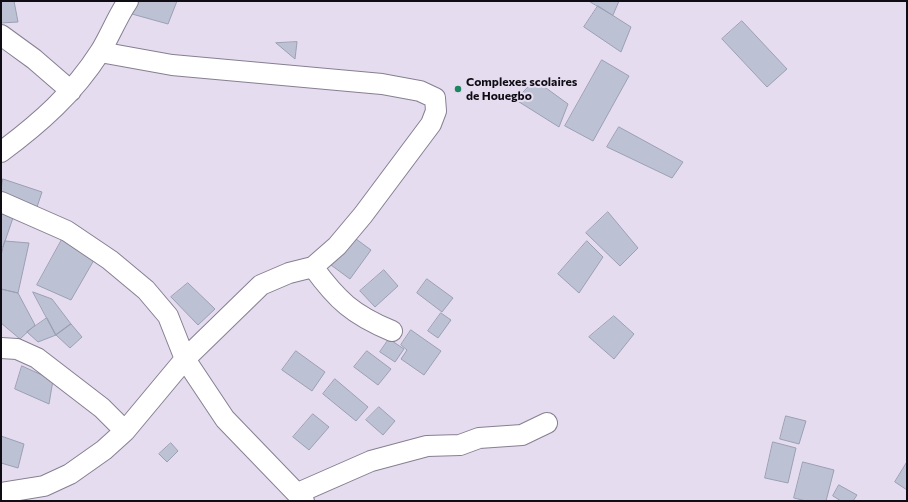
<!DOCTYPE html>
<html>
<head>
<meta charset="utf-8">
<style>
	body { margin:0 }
	#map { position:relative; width:908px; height:502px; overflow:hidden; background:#e5dcf0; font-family:Commissioner,sans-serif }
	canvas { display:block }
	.frame { position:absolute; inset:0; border:2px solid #0f0d13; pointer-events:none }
</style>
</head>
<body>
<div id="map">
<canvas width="908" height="502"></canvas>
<div class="frame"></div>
</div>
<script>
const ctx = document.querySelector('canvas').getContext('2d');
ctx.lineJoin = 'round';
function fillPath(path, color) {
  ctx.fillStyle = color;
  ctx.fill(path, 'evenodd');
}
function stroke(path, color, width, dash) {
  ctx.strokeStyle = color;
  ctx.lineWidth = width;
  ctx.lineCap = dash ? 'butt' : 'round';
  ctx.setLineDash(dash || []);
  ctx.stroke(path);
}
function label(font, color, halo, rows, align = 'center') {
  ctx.font = font + ' Commissioner,sans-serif';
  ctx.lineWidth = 4;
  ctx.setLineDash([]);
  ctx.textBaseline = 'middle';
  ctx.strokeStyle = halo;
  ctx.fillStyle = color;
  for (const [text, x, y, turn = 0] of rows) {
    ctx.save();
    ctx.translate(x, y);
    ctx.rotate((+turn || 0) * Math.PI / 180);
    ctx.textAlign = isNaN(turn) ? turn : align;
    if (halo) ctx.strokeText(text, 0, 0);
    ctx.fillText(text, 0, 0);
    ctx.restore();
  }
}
const building = new Path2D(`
	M 1,1 L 14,1 L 18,22 L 1,23 Z
	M 137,1 L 177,1 L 168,24 L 132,14 Z
	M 589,1 L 619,1 L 613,15 Z
	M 598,6 L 631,27 L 621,52 L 584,27 Z
	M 742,21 L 787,69 L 767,87 L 722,39 Z
	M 297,42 L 295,59 L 276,43 Z
	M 602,60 L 629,76 L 593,141 L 565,126 Z
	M 535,80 L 568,104 L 559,127 L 516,100 Z
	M 619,127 L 683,162 L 672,178 L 607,147 Z
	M 3,179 L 42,192 L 37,207 L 1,195 Z
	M 1,208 L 15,212 L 3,247 L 1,247 Z
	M 608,212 L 638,248 L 620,266 L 586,233 Z
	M 65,234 L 98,253 L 71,300 L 37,285 Z
	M 352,236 L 371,250 L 350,279 L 331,265 Z
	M 5,241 L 29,243 L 18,293 L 1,289 L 1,256 Z
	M 587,241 L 603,257 L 579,293 L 558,274 Z
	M 384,270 L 398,286 L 375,307 L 360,291 Z
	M 427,279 L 453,298 L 442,312 L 417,293 Z
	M 188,283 L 215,309 L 198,325 L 171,297 Z
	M 1,289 L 18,293 L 35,325 L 20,339 L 1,323 Z
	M 33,292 L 52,299 L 71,324 L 56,335 Z
	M 441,313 L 451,320 L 438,338 L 428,331 Z
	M 614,316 L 634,334 L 614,359 L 589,337 Z
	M 47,318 L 56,335 L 38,342 L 27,332 Z
	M 71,324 L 82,337 L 70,348 L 56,335 Z
	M 411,330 L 441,351 L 424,375 L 401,359 L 407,350 L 401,345 Z
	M 389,339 L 404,349 L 395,362 L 380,352 Z
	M 296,351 L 325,372 L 312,391 L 282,370 Z
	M 367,351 L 391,369 L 378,385 L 354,367 Z
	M 22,366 L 53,380 L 49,404 L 15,389 Z
	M 335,379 L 368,407 L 356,421 L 323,394 Z
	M 379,407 L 395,421 L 383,435 L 366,420 Z
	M 313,414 L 329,427 L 309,450 L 293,437 Z
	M 786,416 L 806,421 L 799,444 L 780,439 Z
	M 1,436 L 24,444 L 18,468 L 1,463 Z
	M 773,442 L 796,448 L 788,483 L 765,478 Z
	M 171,443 L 178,451 L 167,462 L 159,454 Z
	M 803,462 L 834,470 L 826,501 L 806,501 L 794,498 Z
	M 907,462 L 907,490 L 895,482 Z
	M 839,485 L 857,495 L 853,501 L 841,501 L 833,496 Z`);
const minor = new Path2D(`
	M 1,35 L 34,59 L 71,91
	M 1,152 C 40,123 73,94 100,52 C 110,36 117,17 128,1
	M 1,202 L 67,231 L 110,260 L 146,290 L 168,316 L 185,359 L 225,419 L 304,501
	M 313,267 C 337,300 353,315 392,331
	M 1,348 L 17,349 L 37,358 L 102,408 L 125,431
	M 1,493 L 44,486 L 70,474 L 104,450 L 125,431 L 185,359 L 261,285 L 289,273 L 313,267 L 337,246 L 363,215 L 431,124 L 436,111 L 435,98 L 420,91 L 382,84 L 172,65 L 100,52
	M 298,493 L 371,461 L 427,446 L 460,445 L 479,438 L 522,435 L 547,423`);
const markers = [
	[458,89,4,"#1d8560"]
];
const poiNames = [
	["Complexes scolaires",466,82],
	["de Houegbo",466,96]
];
fillPath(building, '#bdc1d4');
stroke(building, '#9b9fb2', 1);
stroke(minor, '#867f91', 22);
stroke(minor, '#fff', 20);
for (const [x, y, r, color] of markers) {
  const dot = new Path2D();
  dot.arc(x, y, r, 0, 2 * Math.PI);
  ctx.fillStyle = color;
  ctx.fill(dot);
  stroke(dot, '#e5dcf0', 1.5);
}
label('bold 12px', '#0f0d13', '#e5dcf0', poiNames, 'left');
</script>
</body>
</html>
